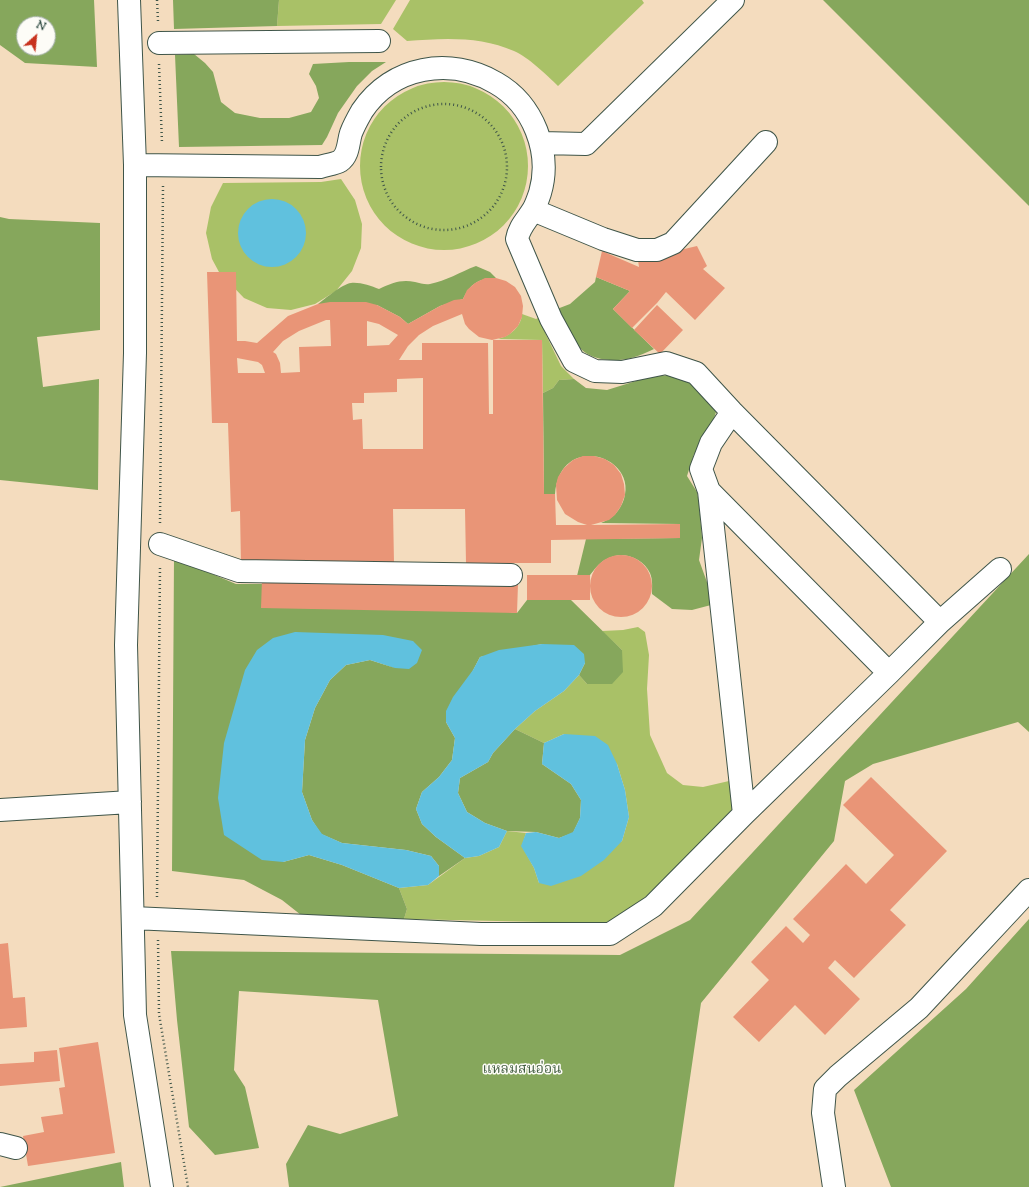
<!DOCTYPE html>
<html>
<head>
<meta charset="utf-8">
<style>
	body { margin:0 }
	#map { position:relative; width:1029px; height:1187px; overflow:hidden; background:#f4dcbe; font-family:"Sorts Mill Goudy",serif }
	canvas { display:block }
	.north { position:absolute; left:16px; top:16px; width:40px; height:40px; box-sizing:border-box; background:#fdfcf7; border:1px solid #a4b0a9; border-radius:50%; rotate:27deg; font-size:11px; font-weight:700; line-height:16px; text-align:center; color:#1f3d34 }
	.north::after { content:''; display:block; margin:auto; width:14px; height:18px; background:#c8321e; clip-path:polygon(50% 0,100% 100%,50% 72%,0 100%) }
</style>
</head>
<body>
<div id="map">
<canvas width="1029" height="1187"></canvas>
<div class="north">N</div>
</div>
<script>
const ctx = document.querySelector('canvas').getContext('2d');
ctx.lineJoin = 'round';
function fillPath(path, color) {
  ctx.fillStyle = color;
  ctx.fill(path, 'evenodd');
}
function stroke(path, color, width, dash) {
  ctx.strokeStyle = color;
  ctx.lineWidth = width;
  ctx.lineCap = dash ? 'butt' : 'round';
  ctx.setLineDash(dash || []);
  ctx.stroke(path);
}
function label(font, color, halo, rows, align = 'center') {
  ctx.font = font + ' "Sorts Mill Goudy","Noto Serif Thai",serif';
  ctx.lineWidth = 3;
  ctx.setLineDash([]);
  ctx.textBaseline = 'middle';
  ctx.strokeStyle = halo;
  ctx.fillStyle = color;
  for (const [text, x, y, turn = 0] of rows) {
    ctx.save();
    ctx.translate(x, y);
    ctx.rotate((+turn || 0) * Math.PI / 180);
    ctx.textAlign = isNaN(turn) ? turn : align;
    if (halo) ctx.strokeText(text, 0, 0);
    ctx.fillText(text, 0, 0);
    ctx.restore();
  }
}
const green = new Path2D(`
	M 279,0 L 396,0 L 381,24 L 277,26 Z
	M 410,0 L 642,0 L 644,3 L 558,86 C 547,75 528,57 514,51 C 481,36 443,38 407,41 L 393,29 Z
	M360 166a84 84 0 1 1 168 0a84 84 0 1 1-168 0Z
	M 341,179 L 355,200 L 362,224 L 361,248 L 352,271 L 336,291 L 315,304 L 291,310 L 267,308 L 244,298 L 219,272 L 212,259 L 206,233 L 211,207 L 223,183 L 321,182 Z
	M 522,314 L 536,319 L 538,318 L 561,366 L 574,379 L 559,380 L 553,388 L 543,393 L 542,340 L 498,339 C 510,336 521,327 522,314 Z
	M 638,627 L 645,632 L 649,655 L 647,689 L 650,735 L 667,773 L 683,785 L 703,787 L 729,781 L 733,815 L 626,915 L 607,922 L 590,923 L 404,919 L 407,909 L 399,888 L 428,885 L 465,858 L 479,856 L 499,847 L 507,831 L 526,833 L 522,846 L 534,868 L 539,883 L 622,841 L 629,817 L 625,790 L 617,764 L 564,734 L 544,743 L 515,729 L 535,711 L 564,691 L 579,675 L 587,684 L 622,650 L 602,631 L 623,630 Z`);
const forest = new Path2D(`
	M 0,0 L 94,0 L 97,67 L 25,63 L 0,45 ZM 24,24 L 48,24 L 48,48 L 24,48 Z
	M 173,0 L 279,0 L 277,26 L 174,29 Z
	M 823,0 L 1029,0 L 1029,206 Z
	M 194,54 L 205,63 L 213,72 L 221,102 L 235,113 L 260,118 L 289,118 L 311,112 L 319,98 L 316,86 L 309,74 L 313,64 L 349,62 L 386,62 L 372,71 L 357,86 L 338,113 L 327,137 L 322,145 L 179,147 L 175,55 Z
	M 0,217 L 9,219 L 100,223 L 100,330 L 37,337 L 43,387 L 99,379 L 98,490 L 0,480 Z
	M 476,266 L 490,272 L 496,278 C 478,279 471,283 463,299 L 440,306 L 408,324 L 400,317 L 377,305 L 318,304 C 325,299 342,284 351,283 C 360,282 371,286 379,289 C 392,283 401,279 415,282 C 420,283 425,285 430,284 C 446,281 460,272 476,266 Z
	M 596,277 L 630,291 L 613,309 L 654,349 C 647,352 639,356 631,358 C 617,362 592,361 581,349 C 571,338 564,322 557,309 L 570,304 L 595,282 Z
	M 672,375 L 689,381 L 706,394 L 716,412 L 710,431 L 694,454 L 687,476 L 697,492 L 699,503 L 702,538 L 699,560 L 708,585 L 711,605 L 692,610 L 672,609 L 652,594 C 652,587 653,580 650,573 C 642,556 620,550 605,560 C 599,563 594,570 590,575 L 577,576 L 586,539 L 680,538 L 680,524 L 601,523 C 613,518 620,511 624,499 C 638,455 560,432 555,494 L 544,494 L 543,393 L 553,388 L 559,380 L 574,379 L 586,388 L 607,390 L 649,377 Z
	M 1029,554 L 1029,732 L 1018,722 L 873,764 L 845,781 L 834,841 L 701,1003 L 674,1187 L 289,1187 L 286,1164 L 308,1125 L 340,1134 L 398,1116 L 378,1000 L 239,991 L 234,1070 L 245,1087 L 259,1148 L 215,1155 L 189,1127 L 177,1020 L 171,951 L 620,955 L 690,920 Z
	M 174,558 L 236,584 L 262,584 L 517,613 L 527,600 L 571,600 L 622,650 L 623,672 L 612,684 L 587,684 L 579,675 L 585,663 L 542,644 L 480,657 L 446,722 L 455,738 L 452,760 L 439,777 L 422,792 L 416,809 L 422,824 L 436,837 L 465,858 L 439,876 L 439,866 L 431,856 L 406,850 L 342,843 L 321,834 L 312,820 L 302,792 L 305,740 L 315,708 L 330,680 L 346,665 L 370,660 L 395,668 L 295,632 L 283,862 L 309,855 L 342,865 L 399,888 L 407,909 L 404,919 L 301,915 L 282,900 L 244,880 L 172,871 Z
	M 515,729 L 544,743 L 542,764 L 571,784 L 581,800 L 580,818 L 573,833 L 559,838 L 536,832 L 507,831 L 485,823 L 467,812 L 458,793 L 460,778 L 488,762 L 493,753 Z
	M 1029,919 L 1029,1187 L 891,1187 L 854,1090 L 966,989 Z
	M 121,1162 L 124,1187 L 0,1187 Z`);
const water = new Path2D(`
	M238 233a34 34 0 1 1 68 0a34 34 0 1 1-68 0Z
	M 295,632 L 383,635 L 413,641 L 422,650 L 417,663 L 409,669 L 395,668 L 370,660 L 346,665 L 330,680 L 315,708 L 305,740 L 302,792 L 312,820 L 322,834 L 342,843 L 406,850 L 431,856 L 439,866 L 439,876 L 428,885 L 399,888 L 342,865 L 309,855 L 283,862 L 262,860 L 224,835 L 218,798 L 224,743 L 245,670 L 257,650 L 273,638 Z
	M 542,644 L 574,645 L 584,654 L 585,663 L 579,675 L 564,691 L 535,711 L 515,729 L 493,753 L 488,762 L 460,778 L 458,793 L 467,812 L 485,823 L 507,831 L 499,847 L 479,856 L 465,858 L 436,837 L 422,824 L 416,809 L 422,792 L 439,777 L 452,760 L 455,738 L 446,722 L 446,711 L 453,697 L 473,670 L 480,657 L 499,650 Z
	M 564,734 L 595,736 L 608,745 L 617,764 L 625,790 L 629,817 L 622,841 L 604,860 L 581,876 L 551,886 L 539,883 L 534,868 L 521,846 L 526,833 L 536,832 L 559,838 L 573,832 L 580,818 L 581,800 L 571,784 L 542,764 L 544,743 Z`);
const building = new Path2D(`
	M 697,246 L 707,266 L 703,269 L 725,288 L 695,320 L 666,292 L 657,303 L 632,328 L 613,309 L 630,291 L 596,277 L 602,251 L 639,267 L 638,260 Z
	M 207,272 L 236,272 L 237,341 L 245,341 L 257,343 L 288,316 L 318,304 L 330,302 L 366,302 L 377,305 L 400,317 L 408,324 L 440,306 L 454,300 L 463,299 L 467,290 L 475,283 L 485,278 L 496,278 L 506,281 L 515,287 L 521,296 L 523,306 L 522,317 L 518,326 L 510,334 L 505,337 L 492,340 L 479,337 L 469,329 L 465,324 L 462,314 L 433,326 L 419,335 L 408,346 L 399,360 L 422,360 L 422,343 L 488,343 L 489,414 L 493,414 L 493,340 L 542,340 L 544,494 L 555,494 L 556,525 L 587,525 L 578,522 L 565,514 L 557,500 L 556,485 L 558,477 L 564,468 L 573,460 L 583,456 L 594,456 L 605,459 L 614,465 L 621,474 L 624,484 L 625,495 L 621,506 L 615,515 L 609,520 L 591,525 L 680,524 L 680,538 L 551,540 L 551,563 L 466,563 L 465,509 L 393,509 L 394,563 L 241,565 L 240,511 L 231,512 L 228,423 L 212,423 ZM 326,320 L 330,320 L 331,346 L 299,347 L 300,372 L 281,373 L 280,363 L 276,354 L 273,352 L 283,341 L 299,331 ZM 367,321 L 379,324 L 398,335 L 389,345 L 367,346 ZM 237,358 L 258,362 L 262,365 L 265,373 L 238,373 ZM 423,378 L 423,449 L 363,449 L 362,419 L 353,420 L 352,403 L 364,403 L 364,393 L 397,392 L 397,379 Z
	M 657,305 L 683,330 L 660,354 L 634,330 Z
	M590 586a31 31 0 1 1 62 0a31 31 0 1 1-62 0Z
	M 527,575 L 590,575 L 590,600 L 527,600 Z
	M 262,579 L 518,584 L 517,613 L 261,608 Z
	M 871,777 L 947,851 L 890,910 L 906,925 L 854,978 L 835,960 L 828,968 L 860,999 L 825,1035 L 795,1005 L 759,1042 L 733,1017 L 769,980 L 751,962 L 786,926 L 803,943 L 810,935 L 793,919 L 846,864 L 866,884 L 894,855 L 843,805 Z
	M 8,943 L 13,998 L 25,997 L 27,1027 L 0,1029 L 0,944 Z
	M 98,1042 L 115,1153 L 28,1166 L 23,1136 L 44,1132 L 41,1117 L 63,1114 L 59,1088 L 65,1087 L 59,1048 Z
	M 57,1050 L 60,1081 L 0,1086 L 0,1064 L 34,1062 L 34,1052 Z`);
const path = new Path2D(`
	M 157,0 L 158,21
	M 159,64 L 162,143
	M381 167a63 63 0 1 1 126 0a63 63 0 1 1-126 0Z
	M 160,523 L 163,186
	M 157,897 L 160,566
	M 158,940 L 159,1014 L 188,1187`);
const minor = new Path2D(`
	M 129,0 L 135,165 L 135,353 L 126,645 L 135,1015 L 162,1187
	M 159,43 L 379,41
	M 541,143 L 586,144 L 733,0
	M 135,165 L 320,167 C 326,165 335,164 340,161 C 349,155 348,142 351,133 C 354,125 358,118 362,111 C 392,66 450,56 496,83 C 533,104 552,152 540,193 C 538,199 536,205 533,210 C 527,220 519,227 517,239 L 551,319 L 574,361 L 595,371 L 622,372 L 666,363 L 696,373 L 732,412 L 940,622
	M 533,210 L 603,239 L 637,250 L 657,250 L 673,243 L 766,142
	M 732,412 L 711,443 L 701,469 L 709,491 L 889,673
	M 709,491 L 744,814
	M 160,544 L 239,571 L 511,575
	M 0,810 L 130,802
	M 133,918 L 481,934 L 610,934 L 653,906 L 744,814 L 889,673 L 940,622 L 1000,569
	M 0,1144 L 16,1148
	M 834,1187 L 823,1113 L 825,1089 L 838,1076 L 919,1008 L 1029,890`);
const parkNames = [
	["แหลมสนอ่อน",522,1071]
];
fillPath(green, '#a9c167');
fillPath(forest, '#86a75c');
fillPath(water, '#60c1de');
fillPath(building, '#e99577');
stroke(minor, '#3f5549', 24);
stroke(path, '#3f5549', 2.5, [1, 3]);
stroke(minor, '#fff', 22);
label('14px', '#425e41', '#fdfcf7', parkNames);
</script>
</body>
</html>
